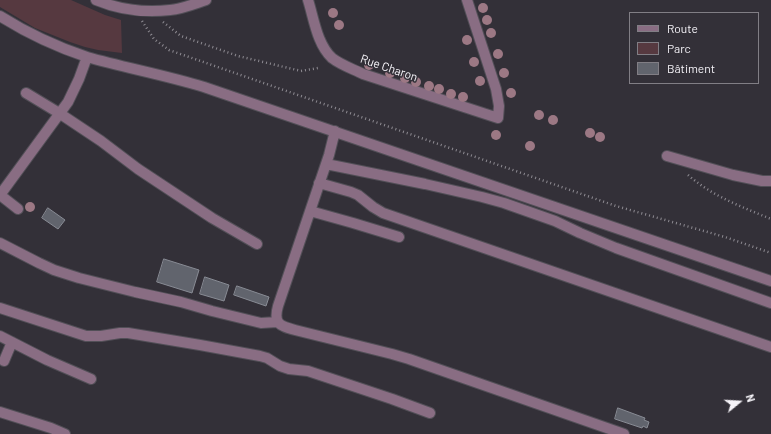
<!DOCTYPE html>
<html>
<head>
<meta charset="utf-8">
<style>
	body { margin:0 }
	#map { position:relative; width:771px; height:434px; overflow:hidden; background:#333038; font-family:Barlow,sans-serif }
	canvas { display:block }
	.legend { position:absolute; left:629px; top:12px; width:130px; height:72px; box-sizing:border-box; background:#333038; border:1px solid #817e85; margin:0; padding:5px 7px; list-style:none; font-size:12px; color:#f5f3f8 }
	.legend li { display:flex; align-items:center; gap:8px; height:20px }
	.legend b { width:20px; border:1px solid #817e85 }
	.north { position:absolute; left:719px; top:382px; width:40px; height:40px; -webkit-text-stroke:3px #333038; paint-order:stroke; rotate:72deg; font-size:11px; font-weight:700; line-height:16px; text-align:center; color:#f5f3f8 }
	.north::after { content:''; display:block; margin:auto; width:14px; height:18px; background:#f5f3f8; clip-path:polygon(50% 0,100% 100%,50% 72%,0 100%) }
</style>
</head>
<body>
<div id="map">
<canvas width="771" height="434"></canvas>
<ul class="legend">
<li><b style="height:5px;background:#896d83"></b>Route</li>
<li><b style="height:11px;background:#563940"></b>Parc</li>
<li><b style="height:11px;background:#61646d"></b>Bâtiment</li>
</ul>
<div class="north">N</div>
</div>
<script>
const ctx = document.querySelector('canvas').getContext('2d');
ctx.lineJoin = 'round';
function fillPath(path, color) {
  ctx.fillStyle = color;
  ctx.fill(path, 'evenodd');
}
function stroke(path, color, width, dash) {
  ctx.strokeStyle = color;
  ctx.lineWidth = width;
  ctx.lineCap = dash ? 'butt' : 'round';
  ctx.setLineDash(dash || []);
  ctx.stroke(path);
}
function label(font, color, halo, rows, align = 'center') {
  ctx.font = font + ' Barlow,sans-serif';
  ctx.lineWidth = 3;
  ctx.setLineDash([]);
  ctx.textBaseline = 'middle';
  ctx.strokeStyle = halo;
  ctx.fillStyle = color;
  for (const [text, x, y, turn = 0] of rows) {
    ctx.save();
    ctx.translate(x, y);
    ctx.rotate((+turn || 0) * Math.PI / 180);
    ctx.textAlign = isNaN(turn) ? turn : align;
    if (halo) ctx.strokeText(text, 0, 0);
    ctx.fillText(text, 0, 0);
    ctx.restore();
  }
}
const green = new Path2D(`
	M 0,0 L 71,0 L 105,15 L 121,20 L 122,53 L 98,50 L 85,47 L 70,42 L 35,28 L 0,7 Z`);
const building = new Path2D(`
	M 48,208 L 65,220 L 58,229 L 42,218 Z
	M 164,259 L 199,270 L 192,293 L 157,282 Z
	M 205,277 L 229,285 L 224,301 L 200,294 Z
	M 237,286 L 269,297 L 266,306 L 234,295 Z
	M 618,408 L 645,418 L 644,420 L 649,422 L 647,428 L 643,426 L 642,428 L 615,419 Z`);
const path = new Path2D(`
	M 142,21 L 154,39 L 169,50 L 616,206 L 725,237 L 771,253
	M 163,22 L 181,36 L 238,56 L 301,71 L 318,68
	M 688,175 C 712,196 742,207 771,219`);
const minor = new Path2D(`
	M 96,0 C 118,9 145,13 170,10 C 182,9 194,4 206,0
	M 308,0 C 314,19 317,44 332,58 C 341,65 353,69 363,74 L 498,118 L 499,106 L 496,89 L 467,0
	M 0,16 C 27,33 57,47 87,57 L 79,79 L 68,102 L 0,195
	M 87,57 C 126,68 165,75 204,87 L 771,281
	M 26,93 L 59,113 L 101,141 L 138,169 L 212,218 L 257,244
	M 335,131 L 329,155 L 278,306 C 273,324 280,326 295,330 L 392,354 L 409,359 L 624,434
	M 667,156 L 733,175 L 762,181 L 771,181
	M 326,164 L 425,184 L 482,197 L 504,203 L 555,221 L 580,233 L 616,248 L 771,303
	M 319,183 L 351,192 L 358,195 L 373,207 L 383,213 L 771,347
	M 0,195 L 18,209
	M 310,211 L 353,223 L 399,237
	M 0,243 L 39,263 L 54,270 L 79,278 L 135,292 L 181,302 L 212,311 L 261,323 L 277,322
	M 0,308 L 86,336 L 101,336 L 120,333 L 128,333 L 200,345 L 260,356 L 267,358 L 280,366 L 289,369 L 308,371 L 392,399 L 430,413
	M 0,336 L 47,360 L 91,379
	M 4,361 L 12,342
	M 0,412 L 51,428 L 65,434`);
const trees = [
	[483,8],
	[333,13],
	[487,20],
	[339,25],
	[491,33],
	[467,40],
	[498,54],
	[474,62],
	[369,65],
	[390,73],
	[504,73],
	[405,78],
	[480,81],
	[416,82],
	[429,86],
	[439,89],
	[511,93],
	[451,94],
	[463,97],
	[539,115],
	[553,120],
	[590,133],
	[496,135],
	[600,137],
	[530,146],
	[30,207]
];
const streetNames = [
	["Rue Charon",389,68,19]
];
fillPath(green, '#563940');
fillPath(building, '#61646d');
stroke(building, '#888b94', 1);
stroke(minor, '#524f57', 12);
stroke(path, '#8f8c93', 2.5, [1, 3]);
stroke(minor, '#896d83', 10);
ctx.fillStyle = '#9c7884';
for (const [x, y] of trees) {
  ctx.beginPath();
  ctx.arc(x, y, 5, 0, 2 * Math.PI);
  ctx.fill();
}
label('12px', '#f5f3f8', '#333038', streetNames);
</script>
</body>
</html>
